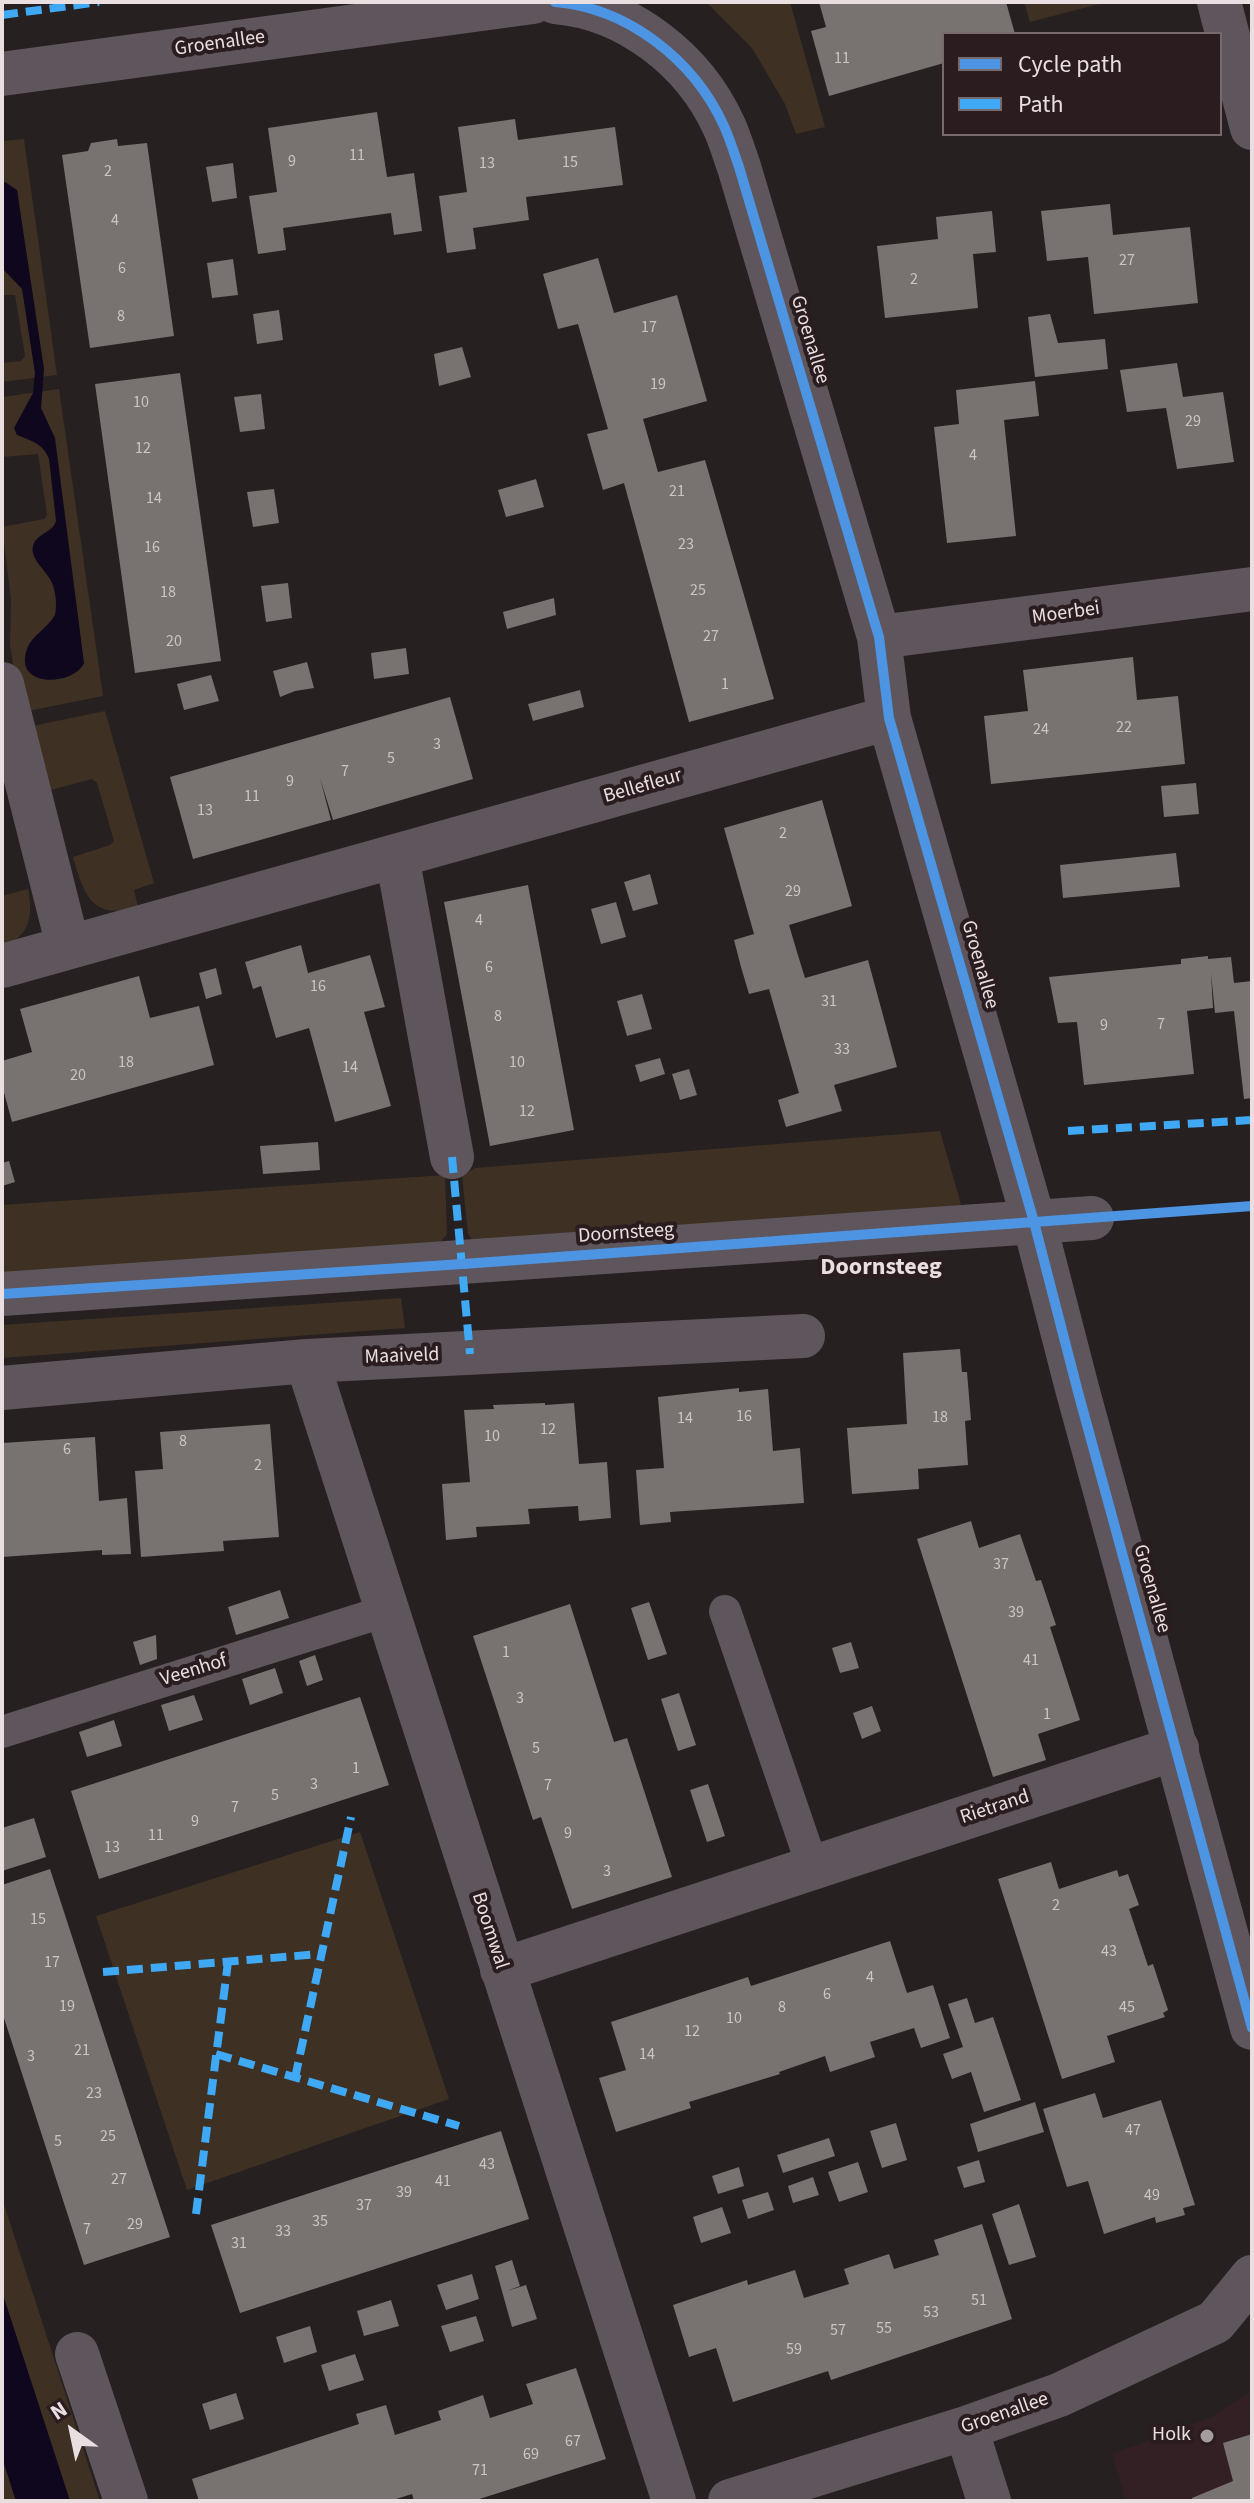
<!DOCTYPE html>
<html>
<head>
<meta charset="utf-8">
<style>
	body { margin:0 }
	#map { position:relative; width:1254px; height:2503px; overflow:hidden; background:#262021; font-family:"Source Sans 3",sans-serif }
	canvas { display:block }
	.frame { position:absolute; inset:0; border:4px solid #e9dfe1; pointer-events:none }
	.legend { position:absolute; left:942px; top:32px; width:280px; height:104px; box-sizing:border-box; background:#2a1c1f; border:2px solid #766a6d; margin:0; padding:10px 14px; list-style:none; font-size:24px; color:#e9dfe1 }
	.legend li { display:flex; align-items:center; gap:16px; height:40px }
	.legend b { width:40px; border:2px solid #766a6d }
	.north { position:absolute; left:32px; top:2391px; width:80px; height:80px; -webkit-text-stroke:6px #2a1c1f; paint-order:stroke; rotate:327deg; font-size:22px; font-weight:700; line-height:32px; text-align:center; color:#e9dfe1 }
	.north::after { content:''; display:block; margin:auto; width:28px; height:36px; background:#e9dfe1; clip-path:polygon(50% 0,100% 100%,50% 72%,0 100%) }
</style>
</head>
<body>
<div id="map">
<canvas width="1254" height="2503"></canvas>
<div class="frame"></div>
<ul class="legend">
<li><b style="height:10px;background:#4d94e3"></b>Cycle path</li>
<li><b style="height:10px;background:#3fa9f5"></b>Path</li>
</ul>
<div class="north">N</div>
</div>
<script>
const ctx = document.querySelector('canvas').getContext('2d');
ctx.lineJoin = 'round';
function fillPath(path, color) {
  ctx.fillStyle = color;
  ctx.fill(path, 'evenodd');
}
function stroke(path, color, width, dash) {
  ctx.strokeStyle = color;
  ctx.lineWidth = width;
  ctx.lineCap = dash ? 'butt' : 'round';
  ctx.setLineDash(dash || []);
  ctx.stroke(path);
}
function label(font, color, halo, rows, align = 'center') {
  ctx.font = font + ' "Source Sans 3",sans-serif';
  ctx.lineWidth = 8;
  ctx.setLineDash([]);
  ctx.textBaseline = 'middle';
  ctx.strokeStyle = halo;
  ctx.fillStyle = color;
  for (const [text, x, y, turn = 0] of rows) {
    ctx.save();
    ctx.translate(x, y);
    ctx.rotate((+turn || 0) * Math.PI / 180);
    ctx.textAlign = isNaN(turn) ? turn : align;
    if (halo) ctx.strokeText(text, 0, 0);
    ctx.fillText(text, 0, 0);
    ctx.restore();
  }
}
const built = new Path2D(`
	M 1252,2390 L 1252,2501 L 1126,2501 L 1112,2454 L 1212,2417 Z`);
const green = new Path2D(`
	M 706,2 L 790,2 L 825,127 L 796,134 L 785,104 L 752,48 Z
	M 1024,2 L 1107,2 L 1030,22 Z
	M 24,139 L 57,375 L 2,382 L 2,363 L 21,361 L 25,356 L 15,295 L 2,295 L 2,141 Z
	M 59,389 L 103,696 L 28,711 L 14,670 L 10,645 L 11,600 L 2,527 L 44,519 L 47,515 L 38,454 L 2,457 L 2,397 Z
	M 105,711 L 154,883 L 134,890 L 138,907 C 92,921 84,895 73,857 L 110,845 L 114,841 L 97,783 L 92,779 L 51,790 L 32,726 Z
	M 28,889 C 33,914 31,938 2,945 L 2,896 Z
	M 940,1131 L 961,1204 L 957,1208 L 473,1241 L 468,1234 L 462,1176 L 475,1168 Z
	M 445,1175 L 447,1234 L 439,1244 L 2,1277 L 2,1205 Z
	M 401,1298 L 405,1328 L 2,1358 L 2,1325 Z
	M 360,1832 L 449,2099 L 187,2190 L 96,1916 Z
	M 2,2198 L 100,2501 L 70,2501 L 2,2292 Z
	M 2,2457 L 16,2501 L 2,2501 Z`);
const water = new Path2D(`
	M 5,182 L 17,190 L 44,369 L 41,408 L 55,438 L 84,663 C 75,685 13,690 27,649 C 32,635 48,628 55,615 C 57,605 56,593 52,583 C 47,570 27,558 34,543 C 39,533 53,532 56,521 L 49,459 C 43,443 31,441 17,435 L 14,428 L 33,393 L 35,373 L 22,289 L 2,268 L 2,184 Z
	M 2,2292 L 70,2501 L 16,2501 L 2,2457 Z`);
const building = new Path2D(`
	M 819,2 L 1006,2 L 1015,34 L 944,34 L 944,63 L 829,96 L 811,31 L 826,27 Z
	M 377,112 L 387,177 L 414,173 L 422,231 L 394,235 L 391,213 L 283,228 L 286,250 L 258,254 L 249,196 L 277,192 L 268,128 Z
	M 515,119 L 518,140 L 615,127 L 623,185 L 526,197 L 529,220 L 473,228 L 476,249 L 447,253 L 439,196 L 467,192 L 458,127 Z
	M 117,139 L 118,146 L 147,143 L 174,336 L 90,348 L 62,155 L 88,151 L 91,143 Z
	M 233,163 L 237,198 L 212,202 L 206,167 Z
	M 1110,204 L 1113,235 L 1190,227 L 1198,303 L 1094,314 L 1088,257 L 1047,261 L 1041,211 Z
	M 992,211 L 996,252 L 973,254 L 978,308 L 885,318 L 877,246 L 938,239 L 936,217 Z
	M 598,258 L 614,313 L 677,295 L 707,401 L 643,419 L 658,472 L 705,460 L 774,699 L 689,722 L 624,483 L 603,490 L 587,434 L 608,429 L 578,324 L 558,329 L 543,274 Z
	M 233,259 L 238,295 L 212,298 L 207,263 Z
	M 279,310 L 283,340 L 257,344 L 253,314 Z
	M 1050,314 L 1058,343 L 1105,339 L 1108,369 L 1035,377 L 1028,317 Z
	M 462,347 L 471,377 L 439,386 L 434,354 Z
	M 1177,363 L 1183,397 L 1223,392 L 1234,462 L 1177,469 L 1166,408 L 1127,412 L 1120,370 Z
	M 180,373 L 221,661 L 135,673 L 95,384 Z
	M 1035,381 L 1039,416 L 1004,420 L 1016,536 L 947,543 L 934,427 L 959,424 L 956,390 Z
	M 261,394 L 265,429 L 240,432 L 234,397 Z
	M 536,479 L 544,507 L 506,517 L 498,490 Z
	M 274,489 L 279,523 L 253,527 L 247,492 Z
	M 288,583 L 292,618 L 266,622 L 261,586 Z
	M 554,598 L 556,615 L 507,629 L 503,612 Z
	M 406,648 L 409,674 L 374,679 L 371,653 Z
	M 1133,657 L 1137,700 L 1178,696 L 1185,764 L 991,784 L 984,716 L 1028,711 L 1023,670 Z
	M 307,662 L 314,688 L 295,691 L 280,697 L 273,671 Z
	M 211,675 L 219,701 L 184,710 L 177,684 Z
	M 580,690 L 584,707 L 533,721 L 528,704 Z
	M 450,697 L 473,779 L 333,820 L 320,778 L 331,820 L 193,859 L 170,777 Z
	M 1196,783 L 1199,814 L 1164,817 L 1161,786 Z
	M 822,800 L 852,906 L 789,925 L 797,952 L 805,978 L 868,960 L 897,1067 L 834,1085 L 842,1111 L 786,1127 L 778,1100 L 799,1093 L 769,989 L 749,994 L 741,967 L 734,940 L 754,934 L 724,828 Z
	M 1176,853 L 1180,887 L 1063,898 L 1060,865 Z
	M 650,874 L 658,904 L 633,911 L 624,882 Z
	M 528,885 L 574,1130 L 490,1146 L 444,902 Z
	M 616,902 L 626,937 L 601,944 L 591,909 Z
	M 301,945 L 308,973 L 370,955 L 385,1007 L 364,1012 L 391,1106 L 335,1122 L 309,1028 L 276,1038 L 261,986 L 253,989 L 245,962 Z
	M 1208,956 L 1208,959 L 1231,957 L 1234,983 L 1252,981 L 1252,1098 L 1244,1099 L 1234,1011 L 1215,1013 L 1211,973 L 1213,1008 L 1187,1011 L 1194,1074 L 1084,1085 L 1077,1022 L 1058,1023 L 1049,977 L 1181,964 L 1181,959 Z
	M 216,968 L 222,994 L 206,999 L 199,973 Z
	M 139,976 L 150,1018 L 199,1006 L 214,1065 L 12,1122 L 2,1085 L 2,1061 L 32,1052 L 20,1009 Z
	M 642,994 L 652,1029 L 627,1036 L 617,1001 Z
	M 660,1058 L 665,1074 L 640,1082 L 635,1065 Z
	M 689,1069 L 697,1095 L 680,1100 L 672,1074 Z
	M 318,1142 L 320,1170 L 263,1174 L 260,1146 Z
	M 9,1161 L 15,1182 L 2,1186 L 2,1163 Z
	M 960,1349 L 962,1372 L 967,1372 L 971,1420 L 965,1421 L 968,1465 L 918,1469 L 919,1489 L 852,1494 L 847,1428 L 907,1424 L 903,1353 Z
	M 739,1388 L 739,1392 L 768,1389 L 773,1451 L 800,1448 L 804,1503 L 670,1512 L 671,1522 L 640,1525 L 636,1470 L 664,1468 L 658,1397 Z
	M 545,1403 L 545,1405 L 574,1403 L 579,1464 L 607,1462 L 611,1518 L 579,1521 L 578,1506 L 528,1509 L 530,1524 L 476,1527 L 477,1537 L 446,1540 L 442,1484 L 470,1482 L 464,1410 L 494,1409 L 493,1405 Z
	M 270,1424 L 279,1537 L 223,1541 L 224,1551 L 141,1557 L 135,1471 L 163,1469 L 160,1432 Z
	M 95,1437 L 99,1501 L 127,1498 L 131,1554 L 102,1555 L 102,1550 L 2,1557 L 2,1443 Z
	M 971,1521 L 979,1548 L 1020,1534 L 1036,1581 L 1041,1580 L 1056,1625 L 1050,1627 L 1080,1720 L 1038,1734 L 1046,1760 L 993,1777 L 917,1539 Z
	M 280,1590 L 289,1618 L 236,1635 L 228,1607 Z
	M 649,1602 L 667,1654 L 648,1660 L 631,1608 Z
	M 570,1604 L 614,1742 L 627,1738 L 672,1877 L 572,1909 L 541,1817 L 533,1820 L 473,1636 Z
	M 156,1635 L 157,1659 L 140,1665 L 133,1642 Z
	M 851,1642 L 859,1668 L 840,1673 L 832,1648 Z
	M 315,1655 L 323,1680 L 307,1686 L 299,1661 Z
	M 275,1668 L 283,1693 L 250,1705 L 242,1679 Z
	M 679,1693 L 696,1745 L 678,1751 L 661,1699 Z
	M 194,1695 L 203,1720 L 169,1731 L 161,1705 Z
	M 360,1697 L 389,1785 L 99,1879 L 71,1791 Z
	M 872,1706 L 881,1731 L 862,1739 L 853,1713 Z
	M 114,1720 L 122,1746 L 87,1757 L 79,1732 Z
	M 708,1784 L 725,1836 L 707,1842 L 690,1790 Z
	M 34,1818 L 46,1857 L 2,1871 L 2,1828 Z
	M 1051,1862 L 1059,1889 L 1117,1870 L 1119,1877 L 1128,1874 L 1139,1905 L 1129,1909 L 1148,1966 L 1153,1964 L 1168,2010 L 1163,2013 L 1165,2017 L 1107,2036 L 1115,2062 L 1062,2079 L 998,1879 Z
	M 50,1869 L 170,2237 L 84,2265 L 2,2012 L 2,1885 Z
	M 890,1941 L 907,1993 L 933,1985 L 950,2038 L 921,2048 L 914,2028 L 870,2042 L 875,2057 L 830,2072 L 825,2056 L 779,2072 L 780,2074 L 689,2102 L 691,2108 L 616,2132 L 599,2078 L 626,2070 L 611,2022 L 748,1977 L 751,1986 Z
	M 967,1998 L 975,2023 L 993,2017 L 1021,2100 L 984,2112 L 971,2072 L 952,2079 L 943,2054 L 963,2047 L 948,2004 Z
	M 1095,2093 L 1103,2118 L 1161,2100 L 1195,2205 L 1183,2208 L 1185,2215 L 1156,2223 L 1155,2217 L 1104,2234 L 1088,2181 L 1067,2187 L 1043,2109 Z
	M 1035,2102 L 1044,2132 L 978,2152 L 970,2124 Z
	M 896,2123 L 907,2160 L 882,2168 L 870,2131 Z
	M 501,2131 L 529,2219 L 240,2313 L 211,2225 Z
	M 829,2138 L 835,2156 L 783,2173 L 777,2155 Z
	M 979,2160 L 985,2182 L 964,2188 L 957,2167 Z
	M 858,2162 L 868,2192 L 839,2202 L 828,2172 Z
	M 739,2167 L 744,2186 L 718,2194 L 712,2176 Z
	M 813,2177 L 819,2195 L 793,2203 L 788,2186 Z
	M 768,2192 L 774,2210 L 748,2219 L 742,2200 Z
	M 1019,2204 L 1036,2257 L 1009,2265 L 992,2214 Z
	M 722,2207 L 731,2233 L 701,2243 L 693,2217 Z
	M 982,2224 L 1012,2319 L 831,2380 L 828,2371 L 733,2402 L 716,2348 L 689,2357 L 673,2305 L 747,2280 L 748,2285 L 795,2270 L 804,2298 L 849,2284 L 844,2269 L 889,2254 L 894,2269 L 939,2255 L 934,2240 Z
	M 512,2260 L 520,2286 L 507,2291 L 526,2285 L 537,2319 L 512,2327 L 495,2266 Z
	M 472,2274 L 479,2299 L 446,2310 L 437,2285 Z
	M 391,2300 L 399,2326 L 364,2336 L 357,2311 Z
	M 476,2316 L 484,2341 L 450,2352 L 441,2326 Z
	M 310,2326 L 317,2352 L 284,2363 L 276,2337 Z
	M 355,2354 L 364,2380 L 329,2391 L 321,2365 Z
	M 576,2368 L 606,2459 L 473,2501 L 414,2501 L 412,2494 L 390,2501 L 199,2501 L 192,2479 L 359,2424 L 356,2414 L 386,2405 L 395,2435 L 441,2420 L 438,2411 L 483,2395 L 490,2418 L 533,2404 L 526,2384 Z
	M 236,2393 L 244,2419 L 210,2430 L 202,2404 Z
	M 1252,2434 L 1252,2501 L 1193,2501 L 1192,2498 L 1233,2481 L 1223,2443 Z`);
const service = new Path2D(`
	M 725,1611 L 813,1868
	M 2,1732 L 386,1611`);
const minor = new Path2D(`
	M 555,2 C 628,8 694,60 724,126 C 730,139 734,153 739,167 L 879,637 L 889,718 L 1034,1222 L 1078,1392 L 1252,2028
	M 1219,2 L 1252,128
	M 2,74 L 533,2
	M 879,637 L 1252,589
	M 2,684 L 68,946
	M 397,856 L 452,1157
	M 2,966 L 889,718
	M 2,1294 L 1092,1218
	M 307,1361 L 674,2501
	M 2,1388 L 307,1361 L 803,1336
	M 502,1970 L 1177,1748
	M 77,2354 L 126,2501
	M 966,2428 L 989,2501
	M 730,2501 L 966,2428 L 1059,2395 L 1215,2322 L 1252,2277`);
const quiet = new Path2D(`
	M 2,15 L 99,2
	M 1068,1131 L 1252,1120
	M 452,1157 L 470,1354
	M 103,1972 L 320,1954
	M 216,2054 L 459,2126
	M 295,2078 L 351,1817
	M 196,2214 L 228,1962`);
const cycleway = new Path2D(`
	M 555,2 C 628,8 694,60 724,126 C 730,139 734,153 739,167 L 879,637 L 889,718 L 1034,1222 L 1078,1392 L 1252,2028
	M 2,1294 L 463,1264 L 1252,1206`);
const markers = [
	[1207,2436,8,"#a59c9e"]
];
const numberNames = [
	["11",842,59],
	["11",357,156],
	["9",292,162],
	["15",570,163],
	["13",487,164],
	["2",108,172],
	["4",115,221],
	["27",1127,261],
	["6",122,269],
	["2",914,280],
	["8",121,317],
	["17",649,328],
	["19",658,385],
	["10",141,403],
	["29",1193,422],
	["12",143,449],
	["4",973,456],
	["21",677,492],
	["14",154,499],
	["23",686,545],
	["16",152,548],
	["25",698,591],
	["18",168,593],
	["27",711,637],
	["20",174,642],
	["1",725,685],
	["22",1124,728],
	["24",1041,730],
	["3",437,745],
	["5",391,759],
	["7",345,772],
	["9",290,782],
	["11",252,797],
	["13",205,811],
	["2",783,834],
	["29",793,892],
	["4",479,921],
	["6",489,968],
	["16",318,987],
	["31",829,1002],
	["8",498,1017],
	["7",1161,1025],
	["9",1104,1026],
	["33",842,1050],
	["18",126,1063],
	["10",517,1063],
	["14",350,1068],
	["20",78,1076],
	["12",527,1112],
	["16",744,1417],
	["18",940,1418],
	["14",685,1419],
	["12",548,1430],
	["10",492,1437],
	["8",183,1442],
	["6",67,1450],
	["2",258,1466],
	["37",1001,1565],
	["39",1016,1613],
	["1",506,1653],
	["41",1031,1661],
	["3",520,1699],
	["1",1047,1715],
	["5",536,1749],
	["1",356,1769],
	["3",314,1785],
	["7",548,1786],
	["5",275,1796],
	["7",235,1808],
	["9",195,1822],
	["9",568,1834],
	["11",156,1836],
	["13",112,1848],
	["3",607,1872],
	["2",1056,1906],
	["15",38,1920],
	["43",1109,1952],
	["17",52,1963],
	["4",870,1978],
	["6",827,1995],
	["19",67,2007],
	["8",782,2008],
	["45",1127,2008],
	["10",734,2019],
	["12",692,2032],
	["21",82,2051],
	["14",647,2055],
	["3",31,2057],
	["23",94,2094],
	["47",1133,2131],
	["25",108,2137],
	["5",58,2142],
	["43",487,2165],
	["27",119,2180],
	["41",443,2182],
	["39",404,2193],
	["49",1152,2196],
	["37",364,2206],
	["35",320,2222],
	["29",135,2225],
	["7",87,2230],
	["33",283,2232],
	["31",239,2244],
	["51",979,2301],
	["53",931,2313],
	["55",884,2329],
	["57",838,2331],
	["59",794,2350],
	["67",573,2442],
	["69",531,2455],
	["71",480,2471]
];
const streetNames = [
	["Groenallee",220,44,-8],
	["Groenallee",809,340,73],
	["Moerbei",1066,614,-8],
	["Bellefleur",643,787,-16],
	["Groenallee",979,965,74],
	["Doornsteeg",626,1234,-4],
	["Maaiveld",402,1357,-2],
	["Groenallee",1151,1589,74],
	["Veenhof",194,1671,-17],
	["Rietrand",995,1808,-18],
	["Boomwal",489,1931,72],
	["Groenallee",1005,2414,-19]
];
const poiNames = [
	["Holk",1191,2436]
];
const quarterNames = [
	["Doornsteeg",881,1269]
];
fillPath(built, '#332024');
fillPath(green, '#3e3023');
fillPath(water, '#0f071d');
fillPath(building, '#787271');
stroke(service, '#5e565c', 32);
stroke(minor, '#5e565c', 44);
stroke(quiet, '#3fa9f5', 8, [16, 8]);
stroke(cycleway, '#4d94e3', 10);
for (const [x, y, r, color] of markers) {
  const dot = new Path2D();
  dot.arc(x, y, r, 0, 2 * Math.PI);
  ctx.fillStyle = color;
  ctx.fill(dot);
  stroke(dot, '#2a1c1f', 3);
}
label('16px', '#cdc4c5', null, numberNames);
label('20px', '#e9dfe1', '#2a1c1f', streetNames);
label('20px', '#e9dfe1', '#2a1c1f', poiNames, 'right');
label('bold 24px', '#e9dfe1', '#2a1c1f', quarterNames);
</script>
</body>
</html>
